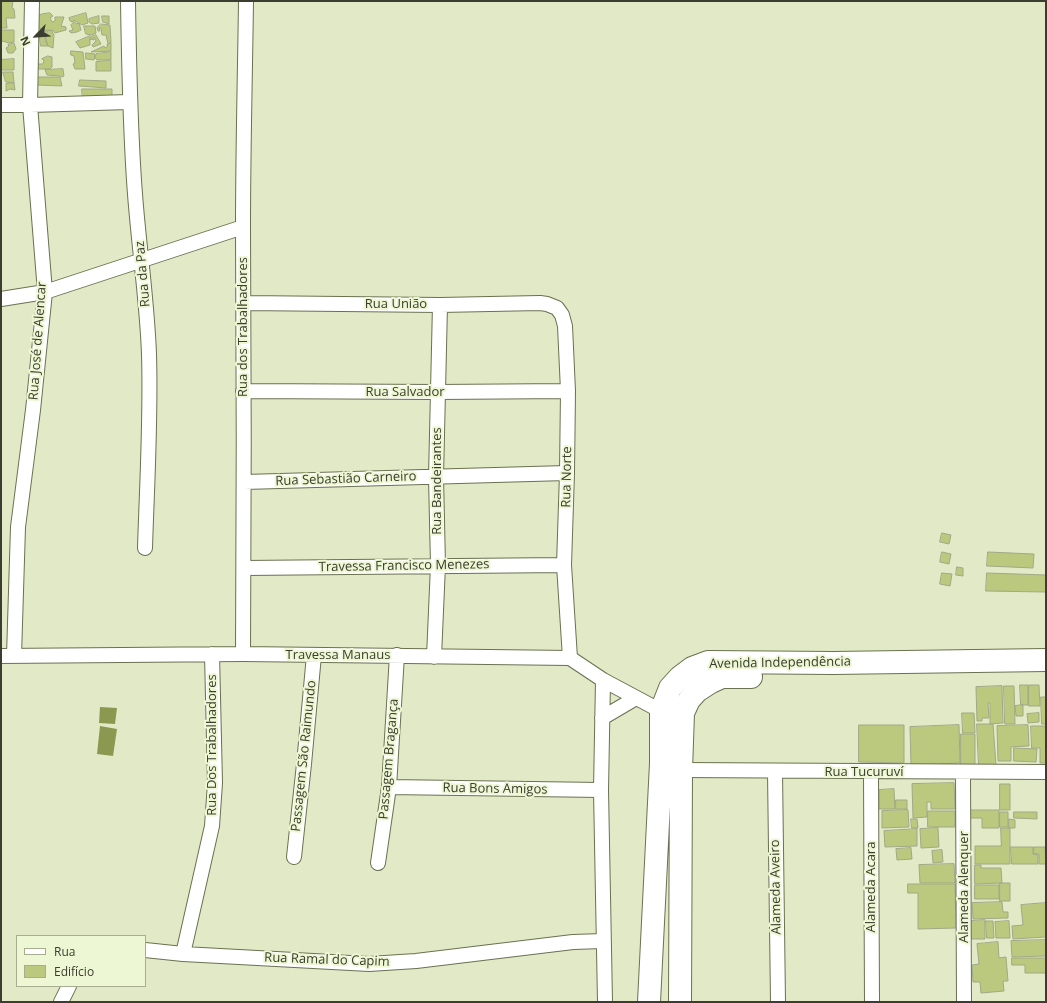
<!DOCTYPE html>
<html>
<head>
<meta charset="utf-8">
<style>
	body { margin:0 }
	#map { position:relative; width:1047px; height:1003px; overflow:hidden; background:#e1e9c6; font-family:"Open Sans",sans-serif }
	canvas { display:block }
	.frame { position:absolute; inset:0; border:2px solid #3a3d2f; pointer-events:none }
	.legend { position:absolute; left:16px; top:935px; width:130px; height:52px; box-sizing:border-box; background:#eef7d3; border:1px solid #a6ad91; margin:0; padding:5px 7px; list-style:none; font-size:12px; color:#3a3d2f }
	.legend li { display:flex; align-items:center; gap:8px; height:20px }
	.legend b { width:20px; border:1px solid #a6ad91 }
	.north { position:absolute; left:16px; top:16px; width:40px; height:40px; -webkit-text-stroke:3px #eef7d3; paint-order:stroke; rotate:245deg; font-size:11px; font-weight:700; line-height:16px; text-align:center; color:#3a3d2f }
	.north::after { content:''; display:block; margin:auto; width:14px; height:18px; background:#3a3d2f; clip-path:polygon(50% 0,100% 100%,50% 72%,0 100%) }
</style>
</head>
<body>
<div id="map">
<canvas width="1047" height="1003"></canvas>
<div class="frame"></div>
<ul class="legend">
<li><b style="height:5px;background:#fff"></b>Rua</li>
<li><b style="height:11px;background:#bac97e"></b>Edifício</li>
</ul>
<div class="north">N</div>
</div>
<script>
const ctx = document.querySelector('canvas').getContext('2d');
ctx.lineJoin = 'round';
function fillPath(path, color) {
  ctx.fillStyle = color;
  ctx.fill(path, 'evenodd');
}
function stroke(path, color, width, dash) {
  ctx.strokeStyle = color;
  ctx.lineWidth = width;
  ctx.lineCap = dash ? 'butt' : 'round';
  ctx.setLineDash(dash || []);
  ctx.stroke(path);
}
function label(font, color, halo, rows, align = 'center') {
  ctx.font = font + ' "Open Sans",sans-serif';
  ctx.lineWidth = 4;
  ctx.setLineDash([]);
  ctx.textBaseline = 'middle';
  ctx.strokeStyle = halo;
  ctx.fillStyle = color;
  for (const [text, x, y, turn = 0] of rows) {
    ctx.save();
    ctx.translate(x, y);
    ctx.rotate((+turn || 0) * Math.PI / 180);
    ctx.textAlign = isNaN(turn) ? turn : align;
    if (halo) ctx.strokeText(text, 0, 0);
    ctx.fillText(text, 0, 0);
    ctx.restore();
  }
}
const water = new Path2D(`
	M 100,707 L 117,708 L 115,724 L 99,723 Z
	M 100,726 L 117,729 L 113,756 L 97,754 Z`);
const building = new Path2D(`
	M 1,1 L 13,1 L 12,8 L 14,9 L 15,18 L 6,18 L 7,28 L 1,28 Z
	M 50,13 L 53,16 L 50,18 L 52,22 L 55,21 L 55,17 L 64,17 L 61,26 L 66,27 L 66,30 L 55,33 L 53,30 L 46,31 L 36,27 L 35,17 L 42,14 Z
	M 86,13 L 88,23 L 82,25 L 74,20 L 73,22 L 70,21 L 69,18 Z
	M 99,16 L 99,23 L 92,24 L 89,22 L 89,19 Z
	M 102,16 L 109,16 L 109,24 L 103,22 Z
	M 75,22 L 76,24 L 79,23 L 81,30 L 77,32 L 71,33 L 69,31 L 73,30 L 71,25 Z
	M 101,24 L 110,25 L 111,42 L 108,44 L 106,35 L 102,35 L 101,28 L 99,28 L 100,31 L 98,31 L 97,28 Z
	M 84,26 L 95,26 L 96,33 L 91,35 L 86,34 Z
	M 1,30 L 14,30 L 14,42 L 9,43 L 2,41 Z
	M 48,30 L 52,31 L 54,35 L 53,48 L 48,46 L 46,39 Z
	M 39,31 L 46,31 L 45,40 L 48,46 L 41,46 Z
	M 96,35 L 101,44 L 93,47 L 92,45 L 96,41 L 94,37 L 94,40 L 90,39 L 92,36 Z
	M 90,36 L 90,45 L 80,48 L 76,42 Z
	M 14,43 L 16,49 L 13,53 L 8,53 L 6,48 L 9,46 L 8,45 Z
	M 111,43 L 111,51 L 91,52 L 104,46 L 105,48 L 108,46 L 107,45 Z
	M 71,51 L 83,52 L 85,69 L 75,69 L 73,64 L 75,63 L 74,56 L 71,55 Z
	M 111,52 L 111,60 L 97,60 L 95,58 L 96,54 Z
	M 86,53 L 95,54 L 94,60 L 86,59 Z
	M 48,56 L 52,57 L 52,67 L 50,69 L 38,69 L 37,64 L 43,64 L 44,60 L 42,59 Z
	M 14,59 L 14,70 L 1,70 L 1,60 Z
	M 111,61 L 111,71 L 96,71 L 96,62 Z
	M 63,69 L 64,76 L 62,77 L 60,76 L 47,75 L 45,70 Z
	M 3,72 L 13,72 L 14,83 L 6,82 Z
	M 35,77 L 60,77 L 62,86 L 36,85 Z
	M 80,80 L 106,81 L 106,88 L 79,86 Z
	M 14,83 L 15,90 L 10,89 L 6,91 L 6,84 Z
	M 82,89 L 112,89 L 112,101 L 83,100 Z
	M 942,533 L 951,535 L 949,544 L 940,542 Z
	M 942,552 L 951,554 L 949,564 L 940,562 Z
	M 988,552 L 1034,554 L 1033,568 L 987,566 Z
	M 957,567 L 963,568 L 963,576 L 956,575 Z
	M 942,573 L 952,574 L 950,586 L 940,584 Z
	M 987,573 L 1046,575 L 1046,592 L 986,591 Z
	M 1020,685 L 1028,685 L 1028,705 L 1021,705 Z
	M 1029,685 L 1039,685 L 1040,706 L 1029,706 Z
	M 1002,686 L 1003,723 L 990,724 L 990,703 L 988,703 L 989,718 L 982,718 L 982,721 L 977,721 L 976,687 Z
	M 1004,686 L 1014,686 L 1015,724 L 1005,724 Z
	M 1041,697 L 1046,697 L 1046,724 L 1042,724 Z
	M 1023,705 L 1023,716 L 1016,716 L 1015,706 Z
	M 962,713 L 974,713 L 975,733 L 963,733 Z
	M 1039,713 L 1039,722 L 1028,723 L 1027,714 Z
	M 977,724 L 993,724 L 996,765 L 979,766 Z
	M 859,725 L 904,725 L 904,763 L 859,762 Z
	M 959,725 L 960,763 L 911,765 L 910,727 Z
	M 1028,725 L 1029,746 L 1011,747 L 1011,761 L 998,761 L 997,726 Z
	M 1031,726 L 1046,726 L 1046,763 L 1040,763 L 1040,748 L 1032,748 Z
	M 961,734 L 975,734 L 975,765 L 961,765 Z
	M 1014,748 L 1037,749 L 1036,762 L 1014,761 Z
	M 954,783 L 955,809 L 931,809 L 931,802 L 927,802 L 927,817 L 913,818 L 912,784 Z
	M 1000,784 L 1010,784 L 1010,810 L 1000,810 Z
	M 894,789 L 895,809 L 879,809 L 879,790 Z
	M 896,800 L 907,800 L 907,809 L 896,809 Z
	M 908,810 L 909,827 L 882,828 L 882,811 Z
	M 969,810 L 999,810 L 999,828 L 982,828 L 982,818 L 970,818 Z
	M 928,811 L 955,811 L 955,827 L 928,827 Z
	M 1000,812 L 1008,812 L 1008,827 L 1000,827 Z
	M 1014,812 L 1037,812 L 1037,819 L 1014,818 Z
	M 911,819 L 917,819 L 918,828 L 912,828 Z
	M 1009,819 L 1015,820 L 1015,828 L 1009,828 Z
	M 938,828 L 939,847 L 921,848 L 920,829 Z
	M 1001,828 L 1010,828 L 1010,864 L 975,864 L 975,846 L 1001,846 Z
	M 917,829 L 917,846 L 885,847 L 884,831 Z
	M 1011,847 L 1033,847 L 1033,854 L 1038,855 L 1038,864 L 1012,864 Z
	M 1034,847 L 1045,847 L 1046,864 L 1039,864 L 1039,854 L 1034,854 Z
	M 911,848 L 912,859 L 897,860 L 896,849 Z
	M 942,850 L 943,862 L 933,863 L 932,851 Z
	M 954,864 L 955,883 L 920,883 L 919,865 Z
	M 975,865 L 981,865 L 981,868 L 1001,868 L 1002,883 L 975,884 Z
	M 1000,883 L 1010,883 L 1010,901 L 1000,901 Z
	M 908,884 L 955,884 L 956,928 L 918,929 L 918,893 L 908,893 Z
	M 975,885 L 999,885 L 999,899 L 975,899 Z
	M 1002,902 L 1003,912 L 1008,912 L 1008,918 L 973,919 L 972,903 Z
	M 1046,903 L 1046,937 L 1013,939 L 1012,926 L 1023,925 L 1021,905 Z
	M 985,920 L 985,939 L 971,939 L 971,921 Z
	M 986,921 L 993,921 L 994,938 L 987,938 Z
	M 1009,921 L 1010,938 L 996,938 L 995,922 Z
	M 1046,940 L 1046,956 L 1012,957 L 1011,941 Z
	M 998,942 L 999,958 L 1006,957 L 1008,981 L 1003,981 L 1004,991 L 981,993 L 980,982 L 973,982 L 972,965 L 979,964 L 977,944 Z
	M 1012,958 L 1046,958 L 1046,973 L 1025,973 L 1025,965 L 1012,965 Z`);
const street = new Path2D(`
	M 128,1 C 129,66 130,130 135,194 C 139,248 147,300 149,354 C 151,418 147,483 145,548
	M 1,105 L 30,105 L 129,102
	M 1,299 L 45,292 L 243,227
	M 244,303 L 440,305 L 540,303 L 547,304 L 557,308 L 562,315 L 565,326 L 568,391 L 567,473 L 564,565 L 570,658
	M 243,391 L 437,392 L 568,391
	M 244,482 L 567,473
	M 244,568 L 564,565
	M 243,654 C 244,512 244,369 243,227 C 243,152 245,76 246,1
	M 1,656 L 243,654 L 570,658 L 603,680 L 661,711
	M 14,656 L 18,527 L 33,410 L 45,292 L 30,105 L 32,1
	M 434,657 L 438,565 L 436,477 L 440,305
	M 603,680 L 601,790 L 605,1002
	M 602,718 L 636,698
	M 681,770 L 1046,772
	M 775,772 L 778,1002
	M 871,772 L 872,1002
	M 963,772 L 964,1002
	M 389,787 L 601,790
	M 294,857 L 304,764 L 314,655
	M 378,863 L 389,787 L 397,655
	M 145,950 L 183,954 L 369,964 L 416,961 L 573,942 L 603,941
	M 183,954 L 212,826 L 215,783 L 212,654
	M 61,1002 L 69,986`);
const primary = new Path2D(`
	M 649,1002 L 661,763 L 661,711 L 670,688 L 680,677 L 692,668 L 708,662 L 833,663 L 1046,660
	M 680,1002 L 681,770 L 683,713 L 689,700 L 697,691 L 711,682 L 722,677 L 751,677`);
const streetNames = [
	["Rua da Paz",143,274,-95],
	["Rua União",396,304],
	["Rua dos Trabalhadores",243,327,-90],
	["Rua José de Alencar",38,341,-86],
	["Rua Salvador",405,392],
	["Rua Norte",567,477,-89],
	["Rua Sebastião Carneiro",346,479,-2],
	["Rua Bandeirantes",437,481,-90],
	["Travessa Francisco Menezes",404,566,-1],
	["Travessa Manaus",338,655],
	["Avenida Independência",780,663,-1],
	["Rua Dos Trabalhadores",212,745,-90],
	["Passagem São Raimundo",304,756,-84],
	["Passagem Bragança",389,759,-85],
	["Rua Tucuruví",864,772],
	["Rua Bons Amigos",495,789,1],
	["Alameda Aveiro",776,887,-91],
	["Alameda Acara",871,887,-90],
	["Alameda Alenquer",964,887,-90],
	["Rua Ramal do Capim",327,960,2]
];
fillPath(water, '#8a994f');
fillPath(building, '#bac97e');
stroke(building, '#a0a886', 1);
stroke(street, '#6a7151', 16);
stroke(primary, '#6a7151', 24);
stroke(street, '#fff', 14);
stroke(primary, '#fff', 22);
label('13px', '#3a3d2f', '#eef7d3', streetNames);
</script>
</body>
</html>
